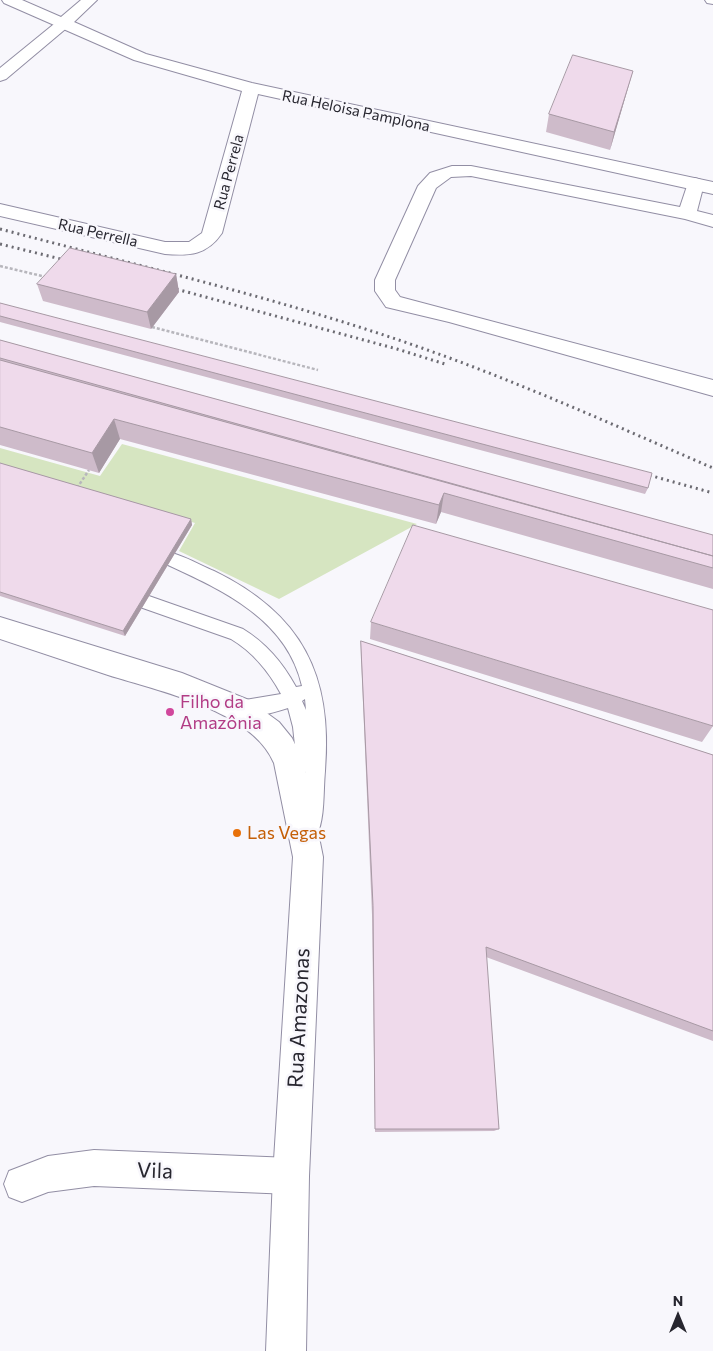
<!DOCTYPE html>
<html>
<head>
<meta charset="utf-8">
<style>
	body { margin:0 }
	#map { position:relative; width:713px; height:1351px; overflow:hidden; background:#f8f7fc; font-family:Commissioner,sans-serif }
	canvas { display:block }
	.north { position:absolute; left:653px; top:1291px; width:50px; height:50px; -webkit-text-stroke:4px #f8f7fc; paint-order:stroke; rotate:0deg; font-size:14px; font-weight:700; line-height:20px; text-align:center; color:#27262f }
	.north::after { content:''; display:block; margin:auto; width:18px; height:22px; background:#27262f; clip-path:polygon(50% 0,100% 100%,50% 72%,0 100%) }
</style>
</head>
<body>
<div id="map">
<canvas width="713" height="1351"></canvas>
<div class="north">N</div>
</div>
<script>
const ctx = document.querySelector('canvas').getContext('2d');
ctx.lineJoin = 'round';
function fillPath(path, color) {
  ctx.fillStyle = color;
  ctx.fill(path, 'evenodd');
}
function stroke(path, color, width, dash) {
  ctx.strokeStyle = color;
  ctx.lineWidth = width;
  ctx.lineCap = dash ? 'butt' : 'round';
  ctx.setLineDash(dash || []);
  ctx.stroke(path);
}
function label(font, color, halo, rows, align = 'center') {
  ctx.font = font + ' Commissioner,sans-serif';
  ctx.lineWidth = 5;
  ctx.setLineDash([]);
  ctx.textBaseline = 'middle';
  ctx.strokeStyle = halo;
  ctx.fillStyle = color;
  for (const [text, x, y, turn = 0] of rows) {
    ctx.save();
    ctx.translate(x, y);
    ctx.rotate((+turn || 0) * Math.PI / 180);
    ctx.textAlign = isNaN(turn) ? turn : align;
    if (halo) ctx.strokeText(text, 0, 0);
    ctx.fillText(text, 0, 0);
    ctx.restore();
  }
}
const green = new Path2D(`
	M 122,444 L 417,524 L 279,599 L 179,551 L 195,523 L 0,465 L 0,448 L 100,476 Z`);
const path = new Path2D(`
	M 0,266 L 46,277
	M 152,327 L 318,370
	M 77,488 L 89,470`);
const lane = new Path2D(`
	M 172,553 C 186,557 200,565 214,571 C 302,614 333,675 325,771 C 323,792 325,817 317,835 L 310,838 L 303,835 L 300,829 L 306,772 L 299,770 L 297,764 L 293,727 L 288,708 C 272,713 249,720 233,715 L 230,709 L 233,703 L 239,701 L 281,694 C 269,672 253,652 231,639 L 140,607 L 138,602 L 140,597 L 146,595 L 243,629 C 266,643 283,663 296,687 L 302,686 C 287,619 222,590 166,564 L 164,559 L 166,554 ZM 305,699 L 306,710 L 302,701 Z`);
const street = new Path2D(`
	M 705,0 L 713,0 L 713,4 L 707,3 Z
	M 64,18 L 69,20 L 72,23 L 69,26 L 6,79 L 0,81 L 0,68 L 59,20 Z
	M 452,166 L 471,166 L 680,207 L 689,180 L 695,178 L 701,180 L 704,184 L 697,211 L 713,215 L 713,227 L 685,219 L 471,176 L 451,177 L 436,188 L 395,280 L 395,290 L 400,297 L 713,380 L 713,396 L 449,322 L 386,307 L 375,291 L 375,280 L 418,186 L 430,173 Z
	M 94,1150 L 291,1158 L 304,1163 L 309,1176 L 304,1189 L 291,1194 L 94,1186 L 48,1192 L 22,1202 L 9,1197 L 4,1184 L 9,1171 L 48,1156 Z`);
const secondary = new Path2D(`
	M 2,0 L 22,0 L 61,17 L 81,0 L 97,0 L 74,22 L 146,54 L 252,83 L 713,182 L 713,194 L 258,94 L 222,233 C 207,255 190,256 165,254 L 0,216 L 0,204 L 165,242 L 189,242 L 202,233 L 242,91 L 134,60 L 4,3 Z
	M 0,617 L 182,673 L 249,700 L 279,722 L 292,738 L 304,763 L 323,857 L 309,1176 L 306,1351 L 266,1351 L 273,1176 L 293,857 L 274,763 C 252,710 158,691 108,675 C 72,663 36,651 0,639 Z`);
const rail = new Path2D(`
	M 0,229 C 140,266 282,299 419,347 C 519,382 616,426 713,468
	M 0,244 L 73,262
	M 165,286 L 397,349 L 445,364
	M 638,472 L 713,493`);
const wall = new Path2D(`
	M 633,71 L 628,88 L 610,150 L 546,132 L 549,114 Z
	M 176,274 L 179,292 L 151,329 L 43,301 L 37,284 Z
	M 0,303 L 648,488 L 645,494 L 0,322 Z
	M 0,340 L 713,535 L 713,589 L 441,512 L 436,524 L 120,439 L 99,473 L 0,445 Z
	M 0,463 L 191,519 L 192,525 L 125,636 L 0,596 Z
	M 371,622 L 713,726 L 702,742 L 370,639 Z
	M 361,641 L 713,755 L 713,1041 L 486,957 L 499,1129 L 494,1131 L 375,1132 L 372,915 L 361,655 Z`);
const shadedWall = new Path2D(`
	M 633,71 L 628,88 L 610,150 L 614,132 Z
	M 176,274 L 179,292 L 151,329 L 147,312 Z
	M 114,419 L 120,439 L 99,473 L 92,453 Z
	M 444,493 L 441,512 L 436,524 L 439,505 Z
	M 191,519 L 192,525 L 125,636 L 123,631 Z`);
const building = new Path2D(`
	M 573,55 L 633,71 L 614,132 L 549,114 Z
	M 70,248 L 176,274 L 147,312 L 37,284 Z
	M 0,303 L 652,473 L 648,488 L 0,316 Z
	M 0,340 L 713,535 L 713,556 L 0,358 Z
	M 0,360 L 713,556 L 713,568 L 444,493 L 439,505 L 114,419 L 92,453 L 0,427 Z
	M 0,463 L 191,519 L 123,631 L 0,592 Z
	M 413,525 L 713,610 L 713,726 L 371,622 Z
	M 361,641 L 713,755 L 713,1031 L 486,947 L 499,1129 L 375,1129 L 373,906 Z`);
const markers = [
	[170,712,5,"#d1479c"],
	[237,833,5,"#e8710a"]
];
const farStreetnames = [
	["Rua Heloisa Pamplona",356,111,12],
	["Rua Perrela",229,172,-75],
	["Rua Perrella",98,233,13]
];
const hotelNames = [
	["Filho da",180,702],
	["Amazônia",180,723]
];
const foodNames = [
	["Las Vegas",247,833]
];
const nearStreetnames = [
	["Rua Amazonas",299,1018,-87],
	["Vila",155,1171,2]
];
fillPath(green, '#d6e5c1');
stroke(lane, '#928ea4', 2);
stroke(street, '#928ea4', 2);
stroke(secondary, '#928ea4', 2);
stroke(path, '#b7b6bc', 2.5, [3, 2]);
fillPath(lane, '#fff');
fillPath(street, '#fff');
fillPath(secondary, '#fff');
stroke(rail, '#6c6b72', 3, [2, 4]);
fillPath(wall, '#cebbca');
fillPath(shadedWall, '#a799a4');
fillPath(building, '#efdaeb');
stroke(building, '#a799a4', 1);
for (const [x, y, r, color] of markers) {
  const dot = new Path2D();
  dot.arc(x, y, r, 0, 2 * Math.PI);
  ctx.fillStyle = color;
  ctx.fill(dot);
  stroke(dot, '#f8f7fc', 2);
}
label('15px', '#27262f', '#f8f7fc', farStreetnames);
label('18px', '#b23c85', '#f8f7fc', hotelNames, 'left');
label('18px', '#c56008', '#f8f7fc', foodNames, 'left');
label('21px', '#27262f', '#f8f7fc', nearStreetnames);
</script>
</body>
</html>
